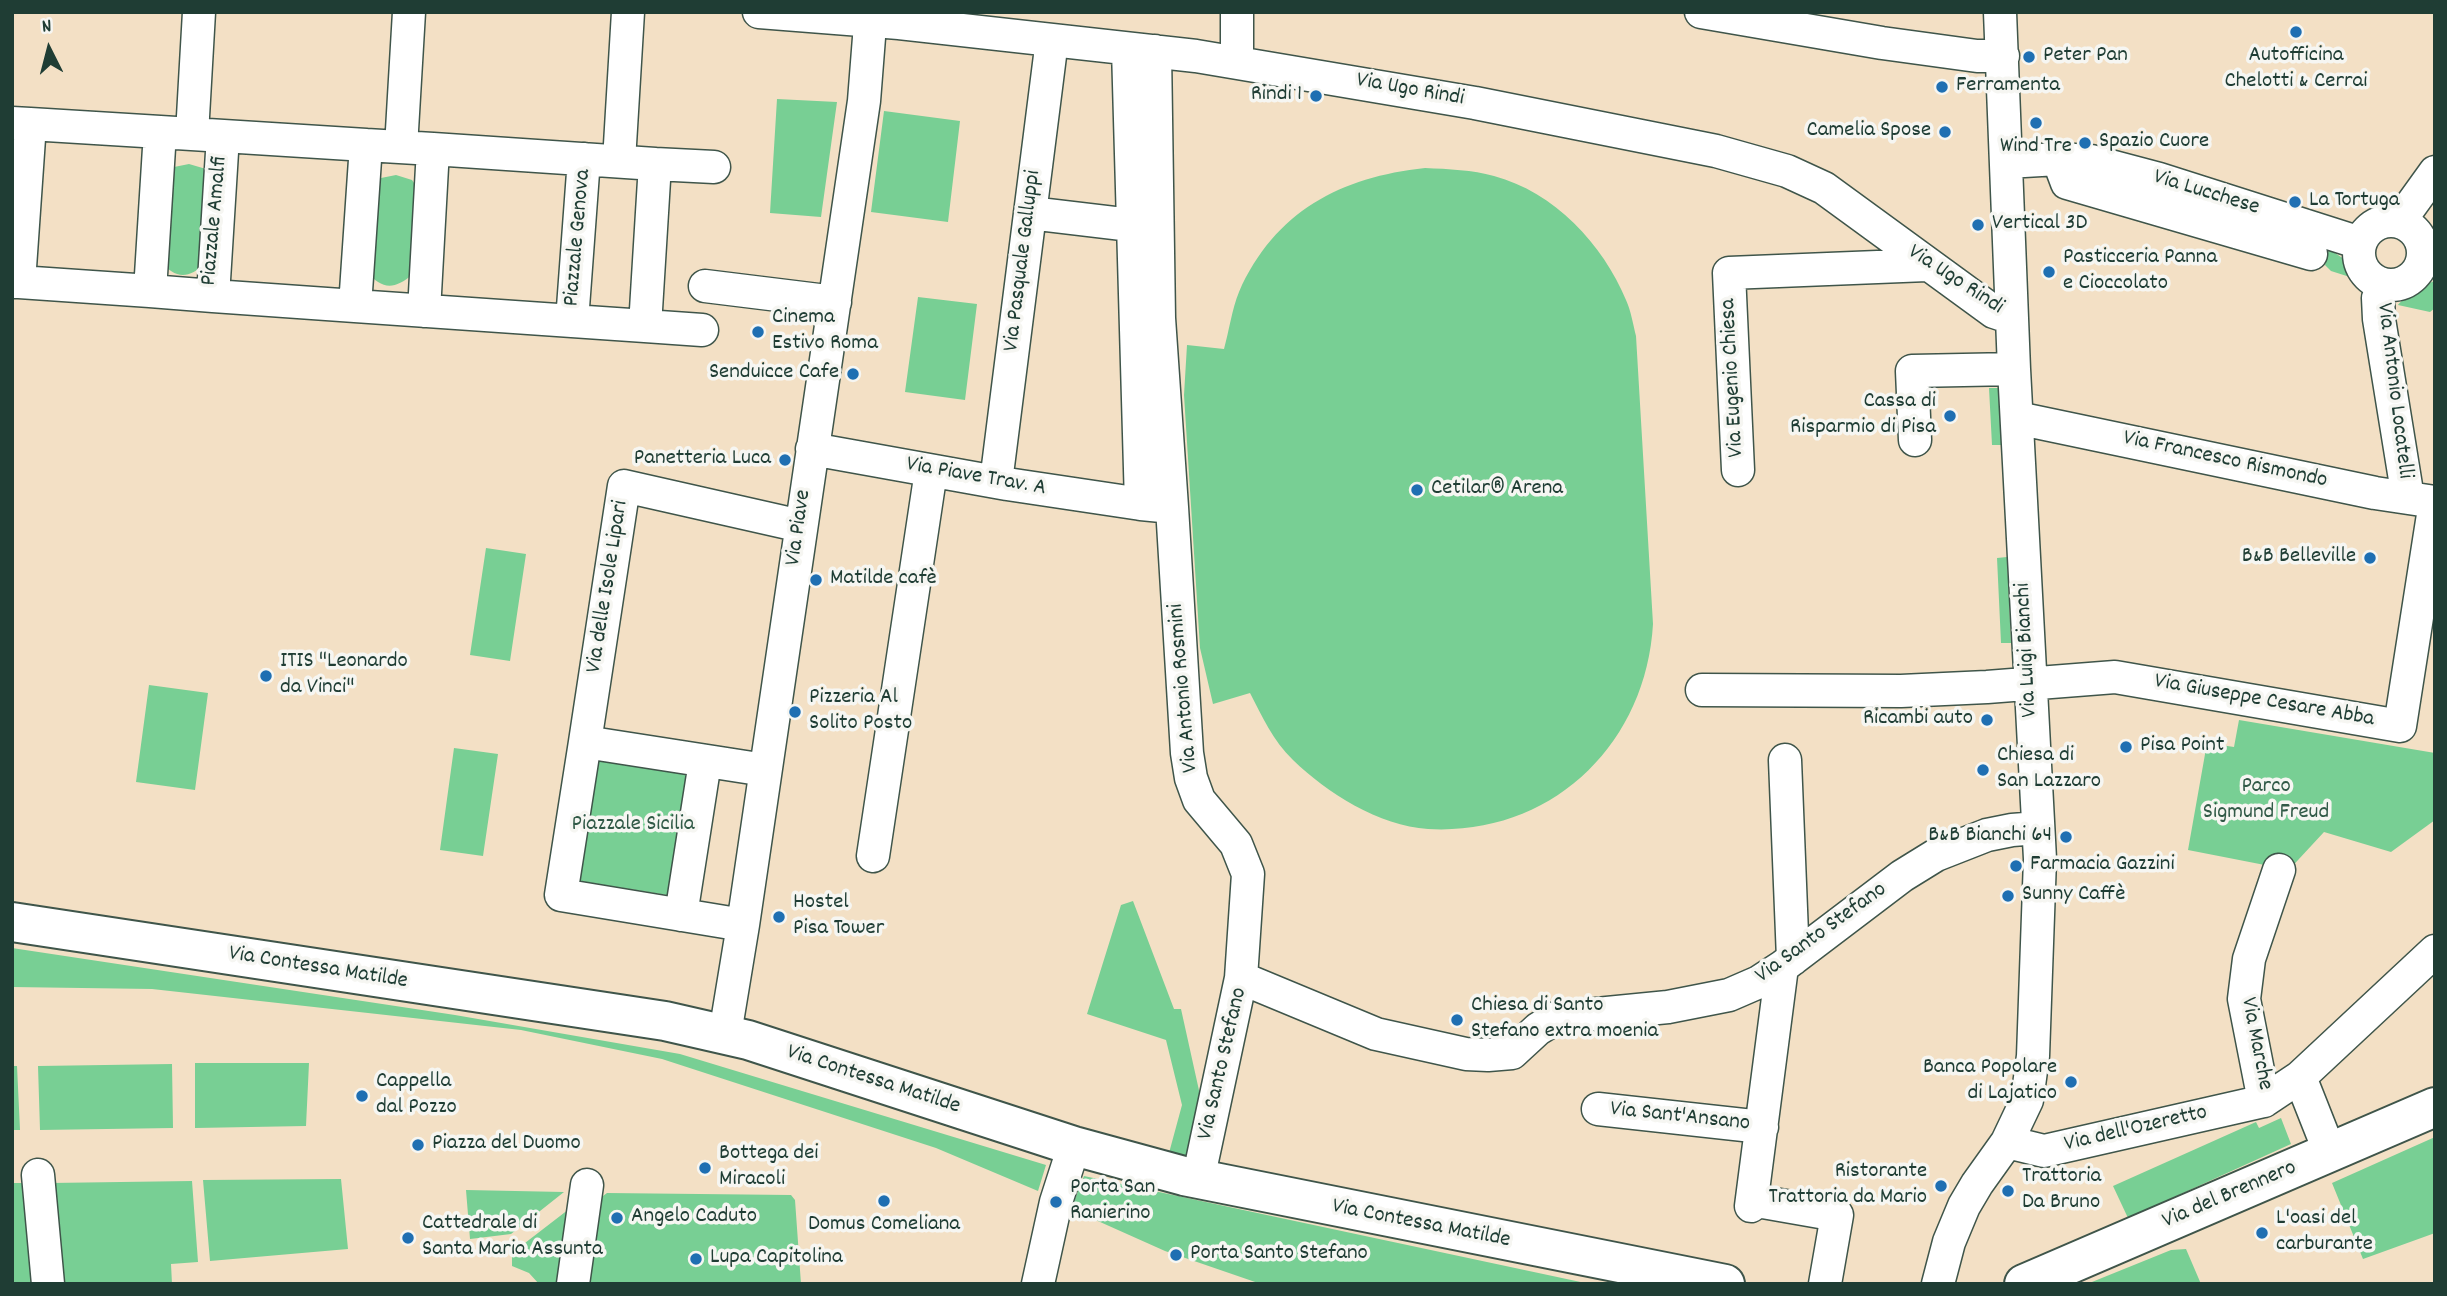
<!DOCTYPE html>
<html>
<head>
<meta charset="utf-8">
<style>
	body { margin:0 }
	#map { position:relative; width:2447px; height:1296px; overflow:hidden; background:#f3e0c5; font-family:Dekko,sans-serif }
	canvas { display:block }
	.frame { position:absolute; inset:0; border:14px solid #1f3d34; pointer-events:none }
	.north { position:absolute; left:14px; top:14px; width:70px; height:70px; -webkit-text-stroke:5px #f6f6f2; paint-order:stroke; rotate:354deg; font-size:19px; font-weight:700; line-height:28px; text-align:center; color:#1f3d34 }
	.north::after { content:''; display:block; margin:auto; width:24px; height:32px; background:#1f3d34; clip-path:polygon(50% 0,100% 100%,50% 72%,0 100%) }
</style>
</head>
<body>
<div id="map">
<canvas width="2447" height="1296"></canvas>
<div class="frame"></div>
<div class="north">N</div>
</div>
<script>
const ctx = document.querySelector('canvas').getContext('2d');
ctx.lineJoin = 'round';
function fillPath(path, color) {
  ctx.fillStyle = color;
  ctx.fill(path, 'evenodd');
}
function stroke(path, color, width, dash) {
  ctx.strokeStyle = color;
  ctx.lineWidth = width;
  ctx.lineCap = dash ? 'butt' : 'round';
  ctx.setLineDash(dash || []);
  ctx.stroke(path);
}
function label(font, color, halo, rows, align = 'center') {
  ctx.font = font + ' Dekko,sans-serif';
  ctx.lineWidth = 7;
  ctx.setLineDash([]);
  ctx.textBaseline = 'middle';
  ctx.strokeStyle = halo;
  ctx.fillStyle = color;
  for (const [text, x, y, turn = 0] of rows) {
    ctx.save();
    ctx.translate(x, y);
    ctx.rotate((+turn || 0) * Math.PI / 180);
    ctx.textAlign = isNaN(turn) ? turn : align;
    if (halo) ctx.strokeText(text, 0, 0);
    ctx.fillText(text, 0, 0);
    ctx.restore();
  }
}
const green = new Path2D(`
	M 777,99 L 837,102 L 821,217 L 770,213 Z
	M 884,111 L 960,121 L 948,222 L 871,212 Z
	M 189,164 L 206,169 L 206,263 C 187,280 176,279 159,260 L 166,177 L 174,167 Z
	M 1425,168 C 1449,169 1472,170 1494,176 C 1554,192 1603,244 1626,300 C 1631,311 1633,324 1636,336 L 1653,624 C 1646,745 1551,836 1428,829 C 1379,826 1327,793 1293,760 C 1273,741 1262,716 1250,693 L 1213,704 L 1200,648 L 1184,395 L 1187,345 L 1224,349 C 1229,331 1232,309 1239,292 C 1275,211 1341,177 1425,168 Z
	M 396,175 L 412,180 L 419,190 L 413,274 C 393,291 382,289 366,271 L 372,188 L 381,178 Z
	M 2329,249 L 2344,259 L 2353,278 L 2331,271 L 2325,265 Z
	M 2435,281 L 2435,308 L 2430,312 L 2398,305 C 2402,299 2427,283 2435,281 Z
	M 918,297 L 977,304 L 965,400 L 905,392 Z
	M 1989,388 L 1999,388 L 2002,445 L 1992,445 Z
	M 486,548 L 526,554 L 510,661 L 470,655 Z
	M 2007,557 L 2011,643 L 2001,643 L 1997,558 Z
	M 149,685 L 208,693 L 195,790 L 136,782 Z
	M 2239,720 L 2435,753 L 2435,820 L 2391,852 L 2324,832 L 2286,873 L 2275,867 L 2188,850 L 2207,743 L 2234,747 Z
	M 454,748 L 498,754 L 483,856 L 440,850 Z
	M 594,755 L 693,771 L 673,896 L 573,880 Z
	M 1133,901 L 1174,1009 L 1181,1009 L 1204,1113 L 1194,1160 L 1169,1153 L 1182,1105 L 1166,1040 L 1087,1014 L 1121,905 Z
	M 12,948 L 455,1015 L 680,1054 L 1046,1165 L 1038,1191 L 936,1148 L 662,1059 L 521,1030 L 152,989 L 12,987 Z
	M 195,1063 L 309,1063 L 306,1126 L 195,1128 Z
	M 172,1064 L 173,1128 L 40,1130 L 38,1066 Z
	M 12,1066 L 17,1066 L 20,1130 L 12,1130 Z
	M 2281,1118 L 2291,1144 L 2128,1218 L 2113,1186 L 2256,1122 L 2259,1128 Z
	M 2435,1137 L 2435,1233 L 2363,1259 L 2332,1183 Z
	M 1084,1176 L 1590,1284 L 1261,1284 L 1165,1251 L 1071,1209 Z
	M 341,1179 L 348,1249 L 210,1261 L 203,1180 Z
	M 192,1181 L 198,1262 L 171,1264 L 172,1284 L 59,1284 L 50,1183 Z
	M 12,1183 L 27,1183 L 39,1284 L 12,1284 Z
	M 466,1190 L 564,1192 L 511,1234 L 470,1239 Z
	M 607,1193 L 791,1195 L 795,1200 L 801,1284 L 586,1284 L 599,1199 Z
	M 573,1206 L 560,1284 L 539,1284 L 529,1273 L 512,1266 L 512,1253 Z
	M 2186,1249 L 2201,1284 L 2087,1284 L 2171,1250 Z`);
const minor = new Path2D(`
	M 759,12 L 899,23 L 1196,56 L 1475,103 L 1716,151 L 1787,171 L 1824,188 L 1994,312 L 2012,318
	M 1701,12 L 1882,43 L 1977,56 L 2003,56
	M 1128,49 L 1141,504 L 1172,507 L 1159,318 L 1155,51
	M 1237,62 L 1237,12
	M 12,123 L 30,124 L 19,282 L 12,282
	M 30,124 L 160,132
	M 192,134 L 199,12
	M 223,136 L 213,296 L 150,291 L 160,132 L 366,145
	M 401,147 L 409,12
	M 433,149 L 655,164 L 645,326 L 572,321 L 584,159
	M 2058,159 L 2067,183 L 2311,254
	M 619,161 L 628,12
	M 2007,162 L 2058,159 L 2091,161 L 2159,179 L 2360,243
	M 655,164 L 714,167
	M 1030,213 L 1131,225
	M2359 253a32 32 0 1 1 64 0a32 32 0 1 1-64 0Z
	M 2399,222 L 2435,172
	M 19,282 L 150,291
	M 2384,285 L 2378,298 L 2379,319 L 2408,498
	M 705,286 L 835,302
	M 213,296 L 355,306
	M 424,311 L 433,149 L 366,145 L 355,306 L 572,321
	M 645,326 L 702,330
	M 2017,418 L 2375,493 L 2435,502
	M 1915,440 L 1912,371 L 2014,369
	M 812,449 L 1007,484 L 1141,504
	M 1738,470 L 1729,273 L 1927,265
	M 996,482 L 1052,40
	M 1172,507 L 1187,753 L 1191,778 L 1199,800 L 1236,844 L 1248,874 L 1241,978 L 1198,1180
	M 1702,690 L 1901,691 L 1987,687 L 2115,677 L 2400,726 L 2435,502
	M 585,742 L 624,486 L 801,526
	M 1785,760 L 1793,959
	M 873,856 L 931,471
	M 681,915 L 705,762
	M 743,925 L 561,895 L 585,742 L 765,770
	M 1241,978 L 1376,1034 L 1466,1054 L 1488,1055 L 1512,1053 L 1538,1029 L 1556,1018 L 1668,1007 L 1729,995 L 1759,982 L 1782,967 L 1902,876 L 1936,855 L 1987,835 L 2012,830 L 2038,828
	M 725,1034 L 743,925 L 864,101 L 871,12
	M 2300,1077 L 2330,1153
	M 2264,1101 L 2244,999 L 2249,959 L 2279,870
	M 1598,1109 L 1762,1127
	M 2007,1142 L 2044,1151 L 2264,1101 L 2300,1077 L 2435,951
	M 38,1175 L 48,1284
	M 1757,1201 L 1837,1215 L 1825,1284
	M 1751,1206 L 1782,967
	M 573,1284 L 587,1185
	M 1038,1284 L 1056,1202 L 1074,1146
	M 1938,1284 L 1949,1242 L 1964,1206 L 1977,1184 L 2007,1142 L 2027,1100 L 2033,1056 L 2040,859 L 2014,369 L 2000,12`);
const major = new Path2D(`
	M 12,922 L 665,1021 L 748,1040 L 1074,1146 L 1184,1176 L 1725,1284
	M 2024,1284 L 2435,1107`);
const markers = [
	[2296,32,7,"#1f6fb2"],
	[2029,57,7,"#1f6fb2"],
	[1942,87,7,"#1f6fb2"],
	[1316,96,7,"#1f6fb2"],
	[2036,123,7,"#1f6fb2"],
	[1945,132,7,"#1f6fb2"],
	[2085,143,7,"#1f6fb2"],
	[2295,202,7,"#1f6fb2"],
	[1978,225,7,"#1f6fb2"],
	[2049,272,7,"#1f6fb2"],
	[758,332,7,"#1f6fb2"],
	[853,374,7,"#1f6fb2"],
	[1950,416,7,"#1f6fb2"],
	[785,460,7,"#1f6fb2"],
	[1417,490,7,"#1f6fb2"],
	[2370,558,7,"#1f6fb2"],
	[816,580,7,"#1f6fb2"],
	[266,676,7,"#1f6fb2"],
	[795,712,7,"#1f6fb2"],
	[1987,720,7,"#1f6fb2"],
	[2126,747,7,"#1f6fb2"],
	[1983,770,7,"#1f6fb2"],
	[2066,837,7,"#1f6fb2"],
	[2016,866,7,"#1f6fb2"],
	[2008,896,7,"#1f6fb2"],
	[779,917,7,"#1f6fb2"],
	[1457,1020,7,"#1f6fb2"],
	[2071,1082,7,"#1f6fb2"],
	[362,1096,7,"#1f6fb2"],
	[418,1145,7,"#1f6fb2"],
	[705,1168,7,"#1f6fb2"],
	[1941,1186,7,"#1f6fb2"],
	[2008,1191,7,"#1f6fb2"],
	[884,1201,7,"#1f6fb2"],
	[1056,1202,7,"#1f6fb2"],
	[617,1218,7,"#1f6fb2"],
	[2262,1233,7,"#1f6fb2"],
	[408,1238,7,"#1f6fb2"],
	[1176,1255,7,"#1f6fb2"],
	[696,1259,7,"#1f6fb2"]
];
const poiNames = [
	["Peter Pan",2043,57],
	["Autofficina",2296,57,"center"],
	["Chelotti & Cerrai",2296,83,"center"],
	["Ferramenta",1956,87],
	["Rindi 1",1302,96,"right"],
	["Camelia Spose",1931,132,"right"],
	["Spazio Cuore",2099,143],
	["Wind Tre",2036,148,"center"],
	["La Tortuga",2309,202],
	["Vertical 3D",1992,225],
	["Pasticceria Panna",2063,259],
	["e Cioccolato",2063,285],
	["Cinema",772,319],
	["Estivo Roma",772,345],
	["Senduicce Cafe",839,374,"right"],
	["Cassa di",1936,403,"right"],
	["Risparmio di Pisa",1936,429,"right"],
	["Panetteria Luca",771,460,"right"],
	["Cetilar® Arena",1431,490],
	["B&B Belleville",2356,558,"right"],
	["Matilde cafè",830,580],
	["ITIS \"Leonardo",280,663],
	["da Vinci\"",280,689],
	["Pizzeria Al",809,699],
	["Solito Posto",809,725],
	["Ricambi auto",1973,720,"right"],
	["Pisa Point",2140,747],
	["Chiesa di",1997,757],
	["San Lazzaro",1997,783],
	["B&B Bianchi 64",2052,837,"right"],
	["Farmacia Gazzini",2030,866],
	["Sunny Caffè",2022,896],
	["Hostel",793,904],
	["Pisa Tower",793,930],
	["Chiesa di Santo",1471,1007],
	["Stefano extra moenia",1471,1033],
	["Banca Popolare",2057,1069,"right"],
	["di Lajatico",2057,1095,"right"],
	["Cappella",376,1083],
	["dal Pozzo",376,1109],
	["Piazza del Duomo",432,1145],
	["Bottega dei",719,1155],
	["Miracoli",719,1181],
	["Ristorante",1927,1173,"right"],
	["Trattoria da Mario",1927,1199,"right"],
	["Trattoria",2022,1178],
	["Da Bruno",2022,1204],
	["Porta San",1070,1189],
	["Ranierino",1070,1215],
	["Angelo Caduto",631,1218],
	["L'oasi del",2276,1220],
	["carburante",2276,1246],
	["Cattedrale di",422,1225],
	["Santa Maria Assunta",422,1251],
	["Domus Comeliana",884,1226,"center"],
	["Porta Santo Stefano",1190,1255],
	["Lupa Capitolina",710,1259]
];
const streetNames = [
	["Via Ugo Rindi",1410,91,10],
	["Via Lucchese",2206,194,17],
	["Piazzale Amalfi",216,221,-85],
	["Piazzale Genova",579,238,-85],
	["Via Pasquale Galluppi",1024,261,-83],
	["Via Ugo Rindi",1955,281,33],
	["Via Eugenio Chiesa",1734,378,-93],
	["Via Antonio Locatelli",2393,391,83],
	["Via Francesco Rismondo",2225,461,12],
	["Via Piave Trav. A",976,478,10],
	["Via Piave",800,528,-82],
	["Via delle Isole Lipari",609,587,-81],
	["Via Luigi Bianchi",2028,650,-93],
	["Via Antonio Rosmini",1185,688,-95],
	["Via Giuseppe Cesare Abba",2264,702,10],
	["Via Santo Stefano",1822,934,-36],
	["Via Contessa Matilde",318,969,9],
	["Via Marche",2255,1044,79],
	["Via Santo Stefano",1224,1064,-77],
	["Via Contessa Matilde",873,1081,18],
	["Via Sant'Ansano",1680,1118,6],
	["Via dell'Ozeretto",2136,1130,-13],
	["Via del Brennero",2230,1196,-23],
	["Via Contessa Matilde",1421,1225,11]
];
const parkNames = [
	["Parco",2266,788],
	["Sigmund Freud",2266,814],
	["Piazzale Sicilia",633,826]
];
fillPath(green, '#78cf94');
stroke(minor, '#3f554a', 35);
stroke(major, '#3f554a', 42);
stroke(minor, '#fff', 32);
stroke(major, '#fff', 38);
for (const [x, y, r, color] of markers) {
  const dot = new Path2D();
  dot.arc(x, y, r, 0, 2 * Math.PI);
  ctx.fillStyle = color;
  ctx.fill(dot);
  stroke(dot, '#f6f6f2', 2.5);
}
label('23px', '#1f3d34', '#f6f6f2', poiNames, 'left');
label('23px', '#1f3d34', '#f6f6f2', streetNames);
label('23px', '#315a47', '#f6f6f2', parkNames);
</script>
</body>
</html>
